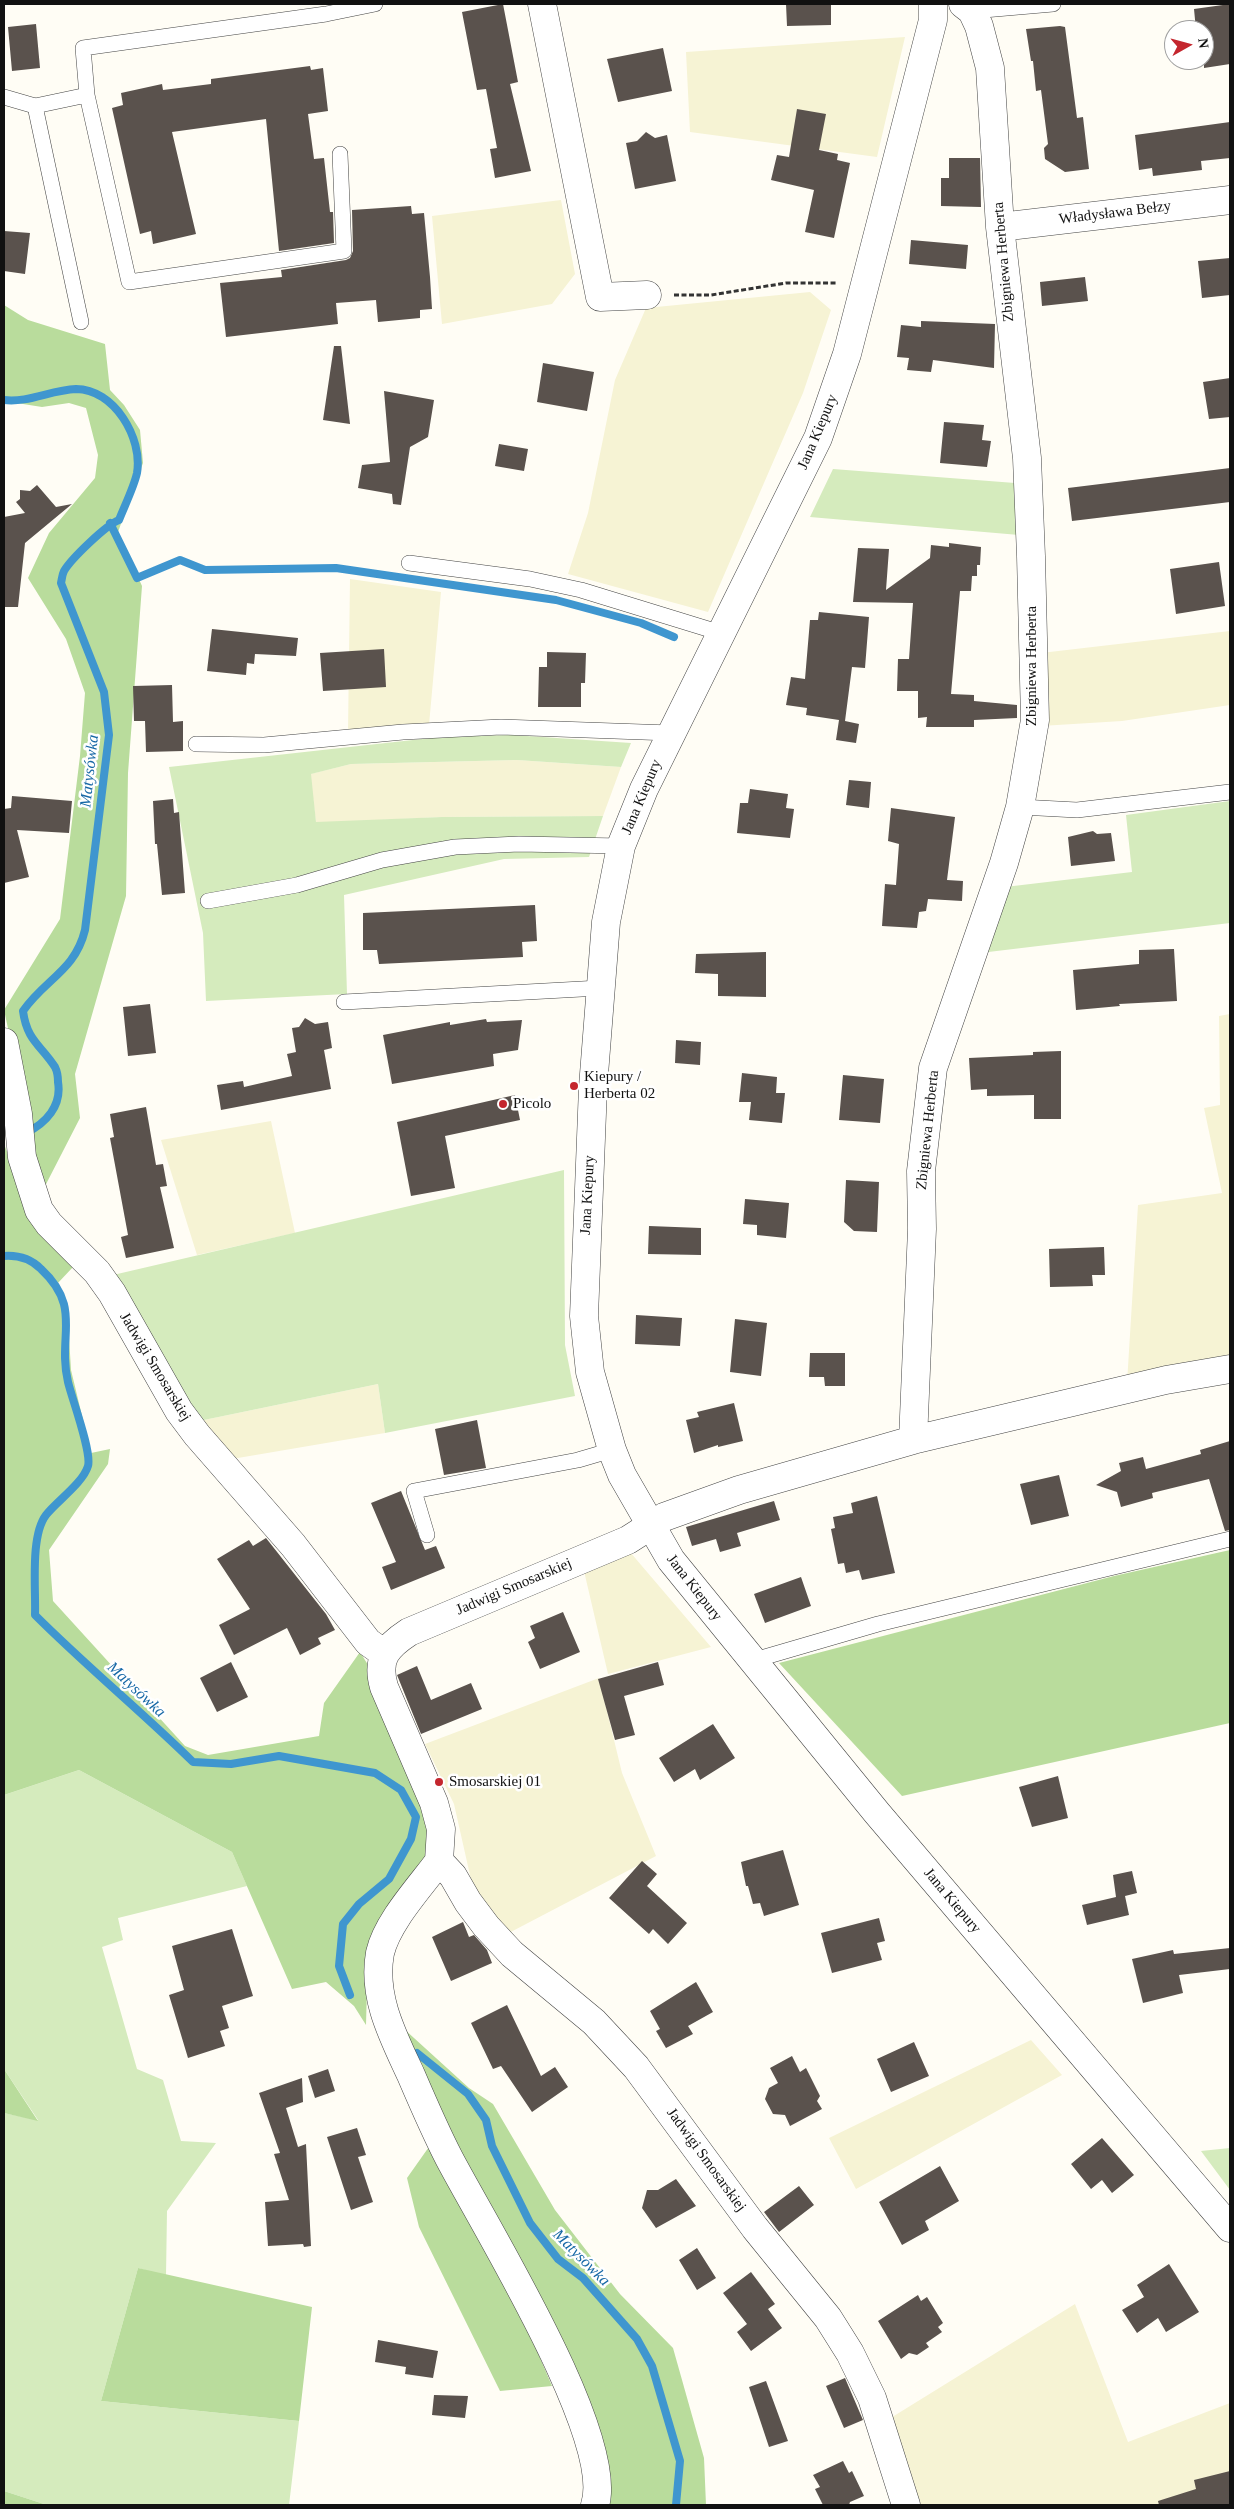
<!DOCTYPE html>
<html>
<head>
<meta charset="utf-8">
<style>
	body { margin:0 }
	#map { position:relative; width:1234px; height:2509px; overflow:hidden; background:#fffdf5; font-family:Georgia,serif }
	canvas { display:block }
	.frame { position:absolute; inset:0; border:5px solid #111; pointer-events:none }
	.north { position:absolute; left:1164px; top:20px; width:50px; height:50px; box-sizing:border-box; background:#fff; border:1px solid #a0a0a0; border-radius:50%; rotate:83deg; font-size:14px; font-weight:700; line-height:20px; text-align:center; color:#111 }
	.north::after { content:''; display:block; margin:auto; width:18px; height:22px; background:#c4262e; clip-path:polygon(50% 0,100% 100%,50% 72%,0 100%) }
</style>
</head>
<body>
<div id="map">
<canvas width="1234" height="2509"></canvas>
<div class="frame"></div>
<div class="north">N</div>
</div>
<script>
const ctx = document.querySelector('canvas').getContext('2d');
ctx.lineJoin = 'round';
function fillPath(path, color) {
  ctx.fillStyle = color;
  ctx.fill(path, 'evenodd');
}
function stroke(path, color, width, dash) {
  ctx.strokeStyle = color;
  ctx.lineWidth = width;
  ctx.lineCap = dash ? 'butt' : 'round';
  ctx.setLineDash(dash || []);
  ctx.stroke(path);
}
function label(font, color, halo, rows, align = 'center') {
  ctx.font = font + ' Georgia,serif';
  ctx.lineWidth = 5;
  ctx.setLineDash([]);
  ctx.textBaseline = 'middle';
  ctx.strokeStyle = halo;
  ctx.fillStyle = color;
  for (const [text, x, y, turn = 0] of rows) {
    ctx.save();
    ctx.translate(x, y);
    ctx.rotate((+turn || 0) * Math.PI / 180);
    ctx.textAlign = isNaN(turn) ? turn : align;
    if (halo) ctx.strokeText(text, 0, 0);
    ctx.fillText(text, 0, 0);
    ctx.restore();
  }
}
const farmland = new Path2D(`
	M 905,37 L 877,157 L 690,132 L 686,52 Z
	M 561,200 L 575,274 L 552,304 L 442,324 L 432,216 Z
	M 810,292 L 831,310 L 803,393 L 708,612 L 568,574 L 588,513 L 615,380 L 646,308 Z
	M 350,579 L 441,592 L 429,725 L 348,732 Z
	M 1230,631 L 1230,705 L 1122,721 L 1041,726 L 1041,653 Z
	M 517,760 L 621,767 L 603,816 L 442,817 L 316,823 L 310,774 L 351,764 Z
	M 1230,1014 L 1230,1364 L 1127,1383 L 1138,1205 L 1222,1193 L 1204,1108 L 1220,1105 L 1219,1016 Z
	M 271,1121 L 295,1233 L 197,1255 L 161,1140 Z
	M 378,1384 L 385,1433 L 232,1459 L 199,1421 Z
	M 630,1552 L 711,1647 L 608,1674 L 584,1571 Z
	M 599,1678 L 622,1773 L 656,1856 L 505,1935 L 474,1893 L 454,1804 L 425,1744 Z
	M 1031,2040 L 1062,2075 L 856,2189 L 829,2138 Z
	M 1075,2304 L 1128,2442 L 1230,2403 L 1230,2505 L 921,2505 L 889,2419 Z`);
const green = new Path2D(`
	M 833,469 L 1015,483 L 1019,535 L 810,517 Z
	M 512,735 L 631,743 L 621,767 L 517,760 L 351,764 L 311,774 L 316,822 L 442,817 L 603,816 L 589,857 L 504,859 L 344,895 L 347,994 L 206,1001 L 203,933 L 169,767 L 440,737 Z
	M 1230,801 L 1230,923 L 980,953 L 1005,887 L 1132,872 L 1126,815 Z
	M 564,1170 L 565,1345 L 575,1396 L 385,1433 L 378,1384 L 199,1421 L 113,1275 Z
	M 79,1770 L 232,1852 L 247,1886 L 118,1918 L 123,1940 L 102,1947 L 137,2069 L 163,2080 L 181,2141 L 216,2143 L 167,2211 L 166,2276 L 138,2268 L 101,2401 L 299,2421 L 289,2505 L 47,2505 L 4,2491 L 4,2113 L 38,2120 L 4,2069 L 4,1795 Z
	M 1230,2148 L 1230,2190 L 1201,2151 Z`);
const forest = new Path2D(`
	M 4,305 L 28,320 L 105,344 L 110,390 L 124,405 L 140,430 L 143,463 L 118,532 L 142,586 L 128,773 L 126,896 L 75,1074 L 80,1118 L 43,1190 L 4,1010 L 60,919 L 80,756 L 85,693 L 66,639 L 28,578 L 49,533 L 95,478 L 98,455 L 86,408 L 69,403 L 42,407 L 4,401 Z
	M 4,1144 L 21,1188 L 73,1267 L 57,1284 L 67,1304 L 71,1370 L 91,1453 L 110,1449 L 108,1464 L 49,1550 L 53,1601 L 185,1746 L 208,1755 L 319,1736 L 324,1703 L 360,1652 L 373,1673 L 428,1809 L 431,1844 L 367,1987 L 366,2025 L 354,2006 L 326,1982 L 292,1989 L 232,1852 L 79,1770 L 4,1795 Z
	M 1230,1550 L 1230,1723 L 902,1796 L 779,1663 L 1114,1576 Z
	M 403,2028 L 469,2088 L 493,2104 L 555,2210 L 620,2294 L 673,2348 L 704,2458 L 706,2505 L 600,2505 L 606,2490 Z
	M 4,2069 L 38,2121 L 4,2113 Z
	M 431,2144 L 513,2294 L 552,2386 L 500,2391 L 419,2227 L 407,2178 Z
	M 138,2268 L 312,2307 L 299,2421 L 101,2401 Z
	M 4,2491 L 47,2505 L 4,2505 Z`);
const stream = new Path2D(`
	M 4,400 C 28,403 51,390 76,389 C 114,389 143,438 137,473 C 134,487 124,507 119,520 C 106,525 71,559 64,571 C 62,575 62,579 61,583 L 104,692 L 109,735 L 85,930 C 75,971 45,979 23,1011 C 27,1041 41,1045 55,1067 C 57,1071 58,1077 58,1082 C 62,1106 46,1123 26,1133
	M 110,523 L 137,578 L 180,560 L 205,570 L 336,568 L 556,600 L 641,623 L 674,637
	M 4,1256 C 18,1255 31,1259 41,1269 C 83,1308 57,1335 68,1382 C 72,1399 92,1452 88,1466 C 83,1483 57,1501 46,1515 C 30,1536 36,1589 35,1615 C 86,1666 141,1711 193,1762 L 231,1764 L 279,1756 L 375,1773 L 401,1790 L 416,1817 L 411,1839 L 389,1879 L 359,1904 L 343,1924 L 339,1966 L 350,1995
	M 417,2053 L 468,2094 L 486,2120 L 492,2146 L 530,2223 L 558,2259 L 583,2278 L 637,2339 L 652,2366 L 680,2461 L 676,2505`);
const building = new Path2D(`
	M 503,4 L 518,82 L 510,84 L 531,171 L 495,178 L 490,149 L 497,148 L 486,89 L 477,90 L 462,12 Z
	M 786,4 L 831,4 L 831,25 L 787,26 Z
	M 1230,4 L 1230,64 L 1204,68 L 1204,30 L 1196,30 L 1194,9 Z
	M 36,24 L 40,68 L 12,71 L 8,27 Z
	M 1060,26 L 1065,27 L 1077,118 L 1083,117 L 1089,169 L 1065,172 L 1045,159 L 1044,148 L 1048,144 L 1041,90 L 1036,91 L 1033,61 L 1031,61 L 1026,29 Z
	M 663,48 L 672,91 L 618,102 L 607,59 Z
	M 310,66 L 311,70 L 323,68 L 328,111 L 308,114 L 314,159 L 324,158 L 330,212 L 333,212 L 334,243 L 279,251 L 266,119 L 172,132 L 196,234 L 153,244 L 151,231 L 140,234 L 112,108 L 123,105 L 121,93 L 162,84 L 163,90 L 211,84 L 211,79 Z
	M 797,109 L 826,114 L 819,150 L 838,154 L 837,160 L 850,163 L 834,238 L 805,232 L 814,190 L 771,180 L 777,155 L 789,157 Z
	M 1230,122 L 1230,158 L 1201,161 L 1202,170 L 1153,176 L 1152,168 L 1139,170 L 1135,135 Z
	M 646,132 L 655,138 L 667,135 L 676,181 L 635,189 L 626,143 L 637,141 Z
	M 949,158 L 980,158 L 981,207 L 941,206 L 941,178 L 949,178 Z
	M 411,206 L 412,214 L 424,213 L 430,277 L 432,309 L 420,310 L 420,318 L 378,322 L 376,300 L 336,303 L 338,324 L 226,337 L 220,283 L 282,277 L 281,270 L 346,260 L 350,258 L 353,251 L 352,210 Z
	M 4,231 L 30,233 L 25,274 L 4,271 Z
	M 911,240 L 968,245 L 966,269 L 909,264 Z
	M 1230,258 L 1230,295 L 1202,298 L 1198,261 Z
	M 1085,277 L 1088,301 L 1042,306 L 1040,282 Z
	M 921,321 L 995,324 L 994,368 L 933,360 L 931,372 L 907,370 L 909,358 L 897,357 L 901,325 L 921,327 Z
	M 334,346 L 341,346 L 350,424 L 323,420 Z
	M 543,363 L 594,372 L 587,411 L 537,402 Z
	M 1230,378 L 1230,417 L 1209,419 L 1203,382 Z
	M 384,391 L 434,400 L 428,437 L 410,447 L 401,505 L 393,504 L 392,494 L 358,488 L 362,465 L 390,462 Z
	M 944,422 L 984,425 L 982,440 L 991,441 L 987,467 L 940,463 Z
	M 499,444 L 528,449 L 524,471 L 495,466 Z
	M 1230,468 L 1230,502 L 1072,521 L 1068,488 Z
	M 37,485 L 56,507 L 72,504 L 25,543 L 18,607 L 4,607 L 4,517 L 25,513 L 16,502 L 20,499 L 20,490 L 30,491 Z
	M 949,543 L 981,547 L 980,565 L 977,565 L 977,576 L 972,576 L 971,591 L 960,591 L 951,694 L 974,695 L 974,701 L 1017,705 L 1017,718 L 974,720 L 974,727 L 926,727 L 927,717 L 918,718 L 918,691 L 897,691 L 898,659 L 909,659 L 913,603 L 853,602 L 858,548 L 889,549 L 886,590 L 930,558 L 931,545 L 949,547 Z
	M 1219,562 L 1225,606 L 1176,614 L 1170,569 Z
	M 819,612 L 869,617 L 865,668 L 852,667 L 845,721 L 859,724 L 856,743 L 836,740 L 839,720 L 806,715 L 807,708 L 786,705 L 791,677 L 805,679 L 810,620 L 818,620 Z
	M 212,629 L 298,638 L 296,656 L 255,654 L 254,664 L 247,663 L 246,675 L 207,671 Z
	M 384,649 L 386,687 L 323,691 L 320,653 Z
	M 547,652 L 586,653 L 585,683 L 581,683 L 581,707 L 538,707 L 539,667 L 547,667 Z
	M 172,685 L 173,722 L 183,721 L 183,751 L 146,752 L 145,721 L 134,721 L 133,686 Z
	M 849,780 L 871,782 L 869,808 L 846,805 Z
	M 750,789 L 788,794 L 786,808 L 794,809 L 790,838 L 737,833 L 740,803 L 748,803 Z
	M 12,796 L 72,801 L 69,833 L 17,830 L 29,877 L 4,883 L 4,809 L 11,808 Z
	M 173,799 L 174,813 L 179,812 L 185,893 L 162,895 L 157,844 L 155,844 L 153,801 Z
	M 891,808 L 955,817 L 947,880 L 963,881 L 962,901 L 928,899 L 926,911 L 919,912 L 917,928 L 882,926 L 885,884 L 896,885 L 899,844 L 888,841 Z
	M 1093,831 L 1097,834 L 1111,833 L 1115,861 L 1071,866 L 1068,837 Z
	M 535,905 L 537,941 L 522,942 L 523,957 L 379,964 L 377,950 L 363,950 L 363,913 Z
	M 1174,949 L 1177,1001 L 1119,1004 L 1120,1006 L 1076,1010 L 1073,970 L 1139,964 L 1139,950 Z
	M 766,952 L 766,997 L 718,996 L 718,974 L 695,973 L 696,954 Z
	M 150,1004 L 156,1053 L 128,1056 L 123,1007 Z
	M 305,1018 L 315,1024 L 328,1022 L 332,1048 L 324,1050 L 331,1089 L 221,1110 L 217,1085 L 243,1081 L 244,1087 L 292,1076 L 287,1054 L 296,1052 L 292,1028 L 299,1027 Z
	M 486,1019 L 487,1022 L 522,1020 L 518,1050 L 493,1054 L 494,1066 L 392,1084 L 383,1035 L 450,1022 L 450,1025 Z
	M 676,1040 L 701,1042 L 700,1065 L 675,1063 Z
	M 1061,1051 L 1061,1119 L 1034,1119 L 1034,1095 L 987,1096 L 987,1089 L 971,1090 L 969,1058 L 1033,1055 L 1033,1052 Z
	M 742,1073 L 777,1077 L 776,1093 L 785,1093 L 782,1123 L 749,1120 L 751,1102 L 739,1102 Z
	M 843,1075 L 884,1079 L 880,1123 L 839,1120 Z
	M 515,1095 L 520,1120 L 445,1136 L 455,1188 L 411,1196 L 397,1122 Z
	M 146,1107 L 156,1165 L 163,1164 L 167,1186 L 160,1187 L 174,1248 L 126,1258 L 121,1237 L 128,1235 L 110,1138 L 114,1137 L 110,1114 Z
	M 846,1180 L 879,1182 L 877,1232 L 854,1231 L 844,1222 Z
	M 745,1199 L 789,1203 L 786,1238 L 757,1235 L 757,1225 L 743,1224 Z
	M 649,1226 L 701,1228 L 701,1255 L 648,1254 Z
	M 1104,1247 L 1105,1275 L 1092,1275 L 1093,1286 L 1050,1287 L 1049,1249 Z
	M 636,1315 L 682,1318 L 680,1346 L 635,1344 Z
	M 735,1319 L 767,1323 L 761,1376 L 730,1372 Z
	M 810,1353 L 845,1353 L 845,1386 L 825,1386 L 824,1377 L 809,1377 Z
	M 734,1403 L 743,1441 L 718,1447 L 718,1445 L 694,1453 L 686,1420 L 699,1417 L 697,1412 Z
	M 477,1420 L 486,1468 L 444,1475 L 435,1429 Z
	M 1230,1441 L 1230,1530 L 1225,1531 L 1209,1479 L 1152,1493 L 1153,1498 L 1121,1507 L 1117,1492 L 1096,1485 L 1121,1471 L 1119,1463 L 1143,1457 L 1146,1469 L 1201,1454 L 1200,1450 Z
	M 1059,1475 L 1069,1516 L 1031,1525 L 1020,1484 Z
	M 401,1491 L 425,1550 L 436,1546 L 445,1568 L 391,1590 L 382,1567 L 396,1562 L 371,1503 Z
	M 877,1496 L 895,1573 L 862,1580 L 859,1570 L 846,1573 L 844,1563 L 838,1564 L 831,1529 L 835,1528 L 833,1517 L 853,1513 L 851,1503 Z
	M 774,1501 L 780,1520 L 737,1533 L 741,1546 L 720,1552 L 716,1539 L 692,1546 L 686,1527 Z
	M 266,1538 L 326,1614 L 335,1630 L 318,1638 L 321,1644 L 300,1655 L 287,1628 L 234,1655 L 219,1625 L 250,1609 L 217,1559 L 249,1540 L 253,1546 Z
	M 801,1577 L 811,1606 L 765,1623 L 754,1594 Z
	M 563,1612 L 580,1652 L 540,1669 L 528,1642 L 535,1638 L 530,1626 Z
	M 231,1662 L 248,1697 L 217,1712 L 200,1678 Z
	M 658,1662 L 664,1685 L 624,1696 L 635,1735 L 615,1740 L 598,1679 Z
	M 417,1666 L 431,1700 L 471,1683 L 482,1709 L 421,1734 L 397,1675 Z
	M 713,1724 L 735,1758 L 700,1780 L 695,1769 L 674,1782 L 659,1758 Z
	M 1058,1776 L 1068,1818 L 1032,1827 L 1019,1787 Z
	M 783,1850 L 799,1905 L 764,1916 L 760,1903 L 753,1904 L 748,1886 L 746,1886 L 741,1862 Z
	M 642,1861 L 657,1874 L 647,1886 L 687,1923 L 668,1944 L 653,1929 L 649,1934 L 609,1898 Z
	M 1132,1871 L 1137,1893 L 1125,1896 L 1129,1915 L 1087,1925 L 1082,1905 L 1116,1897 L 1113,1875 Z
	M 879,1918 L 885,1941 L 877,1943 L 882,1960 L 832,1973 L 821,1933 Z
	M 463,1922 L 469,1937 L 474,1935 L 487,1950 L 492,1963 L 451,1981 L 432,1937 Z
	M 232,1929 L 253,1996 L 222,2006 L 229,2028 L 220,2031 L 225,2046 L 188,2058 L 169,1995 L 184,1990 L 172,1946 Z
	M 1230,1948 L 1230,1969 L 1179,1975 L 1183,1993 L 1143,2003 L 1132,1959 L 1173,1950 L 1174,1954 Z
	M 696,1982 L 713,2012 L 688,2026 L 693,2034 L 666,2048 L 656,2031 L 660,2029 L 650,2011 Z
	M 507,2005 L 541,2076 L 555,2067 L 568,2087 L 532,2112 L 501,2066 L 493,2069 L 471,2023 Z
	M 914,2042 L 929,2076 L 891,2092 L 877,2059 Z
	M 792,2056 L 800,2072 L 806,2068 L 820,2096 L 817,2101 L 822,2109 L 790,2126 L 785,2115 L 773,2114 L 765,2099 L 769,2088 L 778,2083 L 770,2068 Z
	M 328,2069 L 335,2091 L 315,2098 L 308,2076 Z
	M 302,2078 L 303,2102 L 286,2108 L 298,2147 L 306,2144 L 311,2246 L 304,2247 L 303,2244 L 268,2246 L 265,2202 L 289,2200 L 274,2154 L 280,2153 L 259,2093 Z
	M 357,2128 L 366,2155 L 358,2157 L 373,2202 L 351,2210 L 327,2137 Z
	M 1102,2138 L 1134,2175 L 1112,2193 L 1102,2180 L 1091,2189 L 1071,2164 Z
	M 940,2166 L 959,2201 L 925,2221 L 929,2230 L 902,2245 L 879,2202 Z
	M 676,2179 L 696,2206 L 656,2228 L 642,2208 L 647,2190 L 658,2190 Z
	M 799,2186 L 814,2205 L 779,2232 L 764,2212 Z
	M 697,2248 L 716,2278 L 697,2290 L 679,2260 Z
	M 1169,2264 L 1199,2312 L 1166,2332 L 1158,2318 L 1137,2333 L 1122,2310 L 1144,2297 L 1137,2285 Z
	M 751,2272 L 775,2304 L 768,2309 L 782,2328 L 751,2351 L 737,2332 L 747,2324 L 723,2293 Z
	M 918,2295 L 921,2301 L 927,2297 L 943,2323 L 938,2327 L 942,2332 L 926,2343 L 929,2347 L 917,2355 L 909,2353 L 901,2359 L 878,2321 Z
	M 378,2340 L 438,2351 L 433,2378 L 405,2374 L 406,2367 L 375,2362 Z
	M 845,2378 L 863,2420 L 844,2428 L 826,2386 Z
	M 766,2381 L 788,2441 L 769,2447 L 749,2387 Z
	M 434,2395 L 468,2396 L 465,2418 L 432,2415 Z
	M 843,2461 L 849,2473 L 852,2471 L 864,2496 L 850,2502 L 849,2505 L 823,2505 L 815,2489 L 820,2487 L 813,2475 Z
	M 1230,2471 L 1230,2505 L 1159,2505 L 1158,2501 L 1196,2489 L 1194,2480 Z`);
const path = new Path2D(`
	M 674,295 L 711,295 L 786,283 L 837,283`);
const service = new Path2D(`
	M 972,11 L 1053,4
	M 4,97 L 35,106 L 87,95
	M 35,106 L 81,322
	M 340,154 L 344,251 L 129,282 L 87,95 L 83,48 L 326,14 L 375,4
	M 409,563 L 530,579 L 581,590 L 721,633
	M 196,744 L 264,745 L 403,732 L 501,727 L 671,733
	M 1020,807 L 1077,810 L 1230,792
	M 208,901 L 297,885 L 382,860 L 455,847 L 519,844 L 621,846
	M 344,1002 L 600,988
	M 427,1535 L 414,1491 L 578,1460 L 612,1450
	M 751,1661 L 878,1624 L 1230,1539`);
const minor = new Path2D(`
	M 542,4 L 600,297 L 647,295
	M 1000,227 L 1230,200
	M 4,1042 L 18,1114 L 22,1157 L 39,1210 L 49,1224 L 97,1272 L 112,1293 L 179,1411 L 197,1435 L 293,1545 L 368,1642 L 385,1654
	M 913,1440 L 922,1229 L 921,1171 L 933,1068 L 1004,863 L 1020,807 L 1035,720 L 1031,556 L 1027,458 L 1000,227 L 990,68 L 979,26 L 972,11 L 963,4
	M 439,1861 L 453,1876 L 468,1902 L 486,1926 L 512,1954 L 594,2022 L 636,2067 L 755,2228 L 828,2318 L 850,2353 L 872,2398 L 906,2505
	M 595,2505 C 616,2437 484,2225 449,2158 C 435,2131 423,2103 411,2075 C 393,2036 372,1997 380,1953 C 387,1922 420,1887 439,1861 L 441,1829 L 434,1803 L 384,1687 C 376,1659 386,1647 409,1632 L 628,1540 L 664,1517 L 739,1490 L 913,1440 L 1166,1380 L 1230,1369`);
const tertiary = new Path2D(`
	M 933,4 L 933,20 L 847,354 L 818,438 L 644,789 L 621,846 L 606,922 L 593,1087 L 584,1316 L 590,1372 L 612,1450 L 622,1475 L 671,1560 L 877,1813 L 1230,2228`);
const markers = [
	[574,1086,5,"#c4262e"],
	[503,1104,5,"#c4262e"],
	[439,1782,5,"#c4262e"]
];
const streetNames = [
	["Władysława Bełzy",1115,213,-7],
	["Zbigniewa Herberta",1004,262,-95],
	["Jana Kiepury",818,432,-67],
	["Zbigniewa Herberta",1032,666,-90],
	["Jana Kiepury",642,797,-67],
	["Zbigniewa Herberta",928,1130,-84],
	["Jana Kiepury",588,1195,-87],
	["Jadwigi Smosarskiej",155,1367,59],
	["Jadwigi Smosarskiej",514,1587,-23],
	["Jana Kiepury",694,1588,52],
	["Jana Kiepury",952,1901,50],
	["Jadwigi Smosarskiej",706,2160,54]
];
const poiNames = [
	["Kiepury /",584,1077],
	["Herberta 02",584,1094],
	["Picolo",513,1104],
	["Smosarskiej 01",449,1782]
];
const waterNames = [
	["Matysówka",90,771,-84],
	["Matysówka",136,1690,43],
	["Matysówka",581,2258,45]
];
fillPath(farmland, '#f6f3d4');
fillPath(green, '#d5ebbd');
fillPath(forest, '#b9dc9c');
stroke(stream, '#3f96cf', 8);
fillPath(building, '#5a524d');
stroke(service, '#444', 16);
stroke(minor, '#444', 29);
stroke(tertiary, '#444', 29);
stroke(path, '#333', 3, [5, 2.5]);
stroke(service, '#fff', 15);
stroke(minor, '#fff', 28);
stroke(tertiary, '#fff', 28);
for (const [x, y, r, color] of markers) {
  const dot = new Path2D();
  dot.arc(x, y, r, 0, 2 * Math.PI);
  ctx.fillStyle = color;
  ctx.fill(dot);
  stroke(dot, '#fff', 2);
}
label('15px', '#111', '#fff', streetNames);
label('15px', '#111', '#fff', poiNames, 'left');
label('italic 16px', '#1768a6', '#fff', waterNames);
</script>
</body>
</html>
